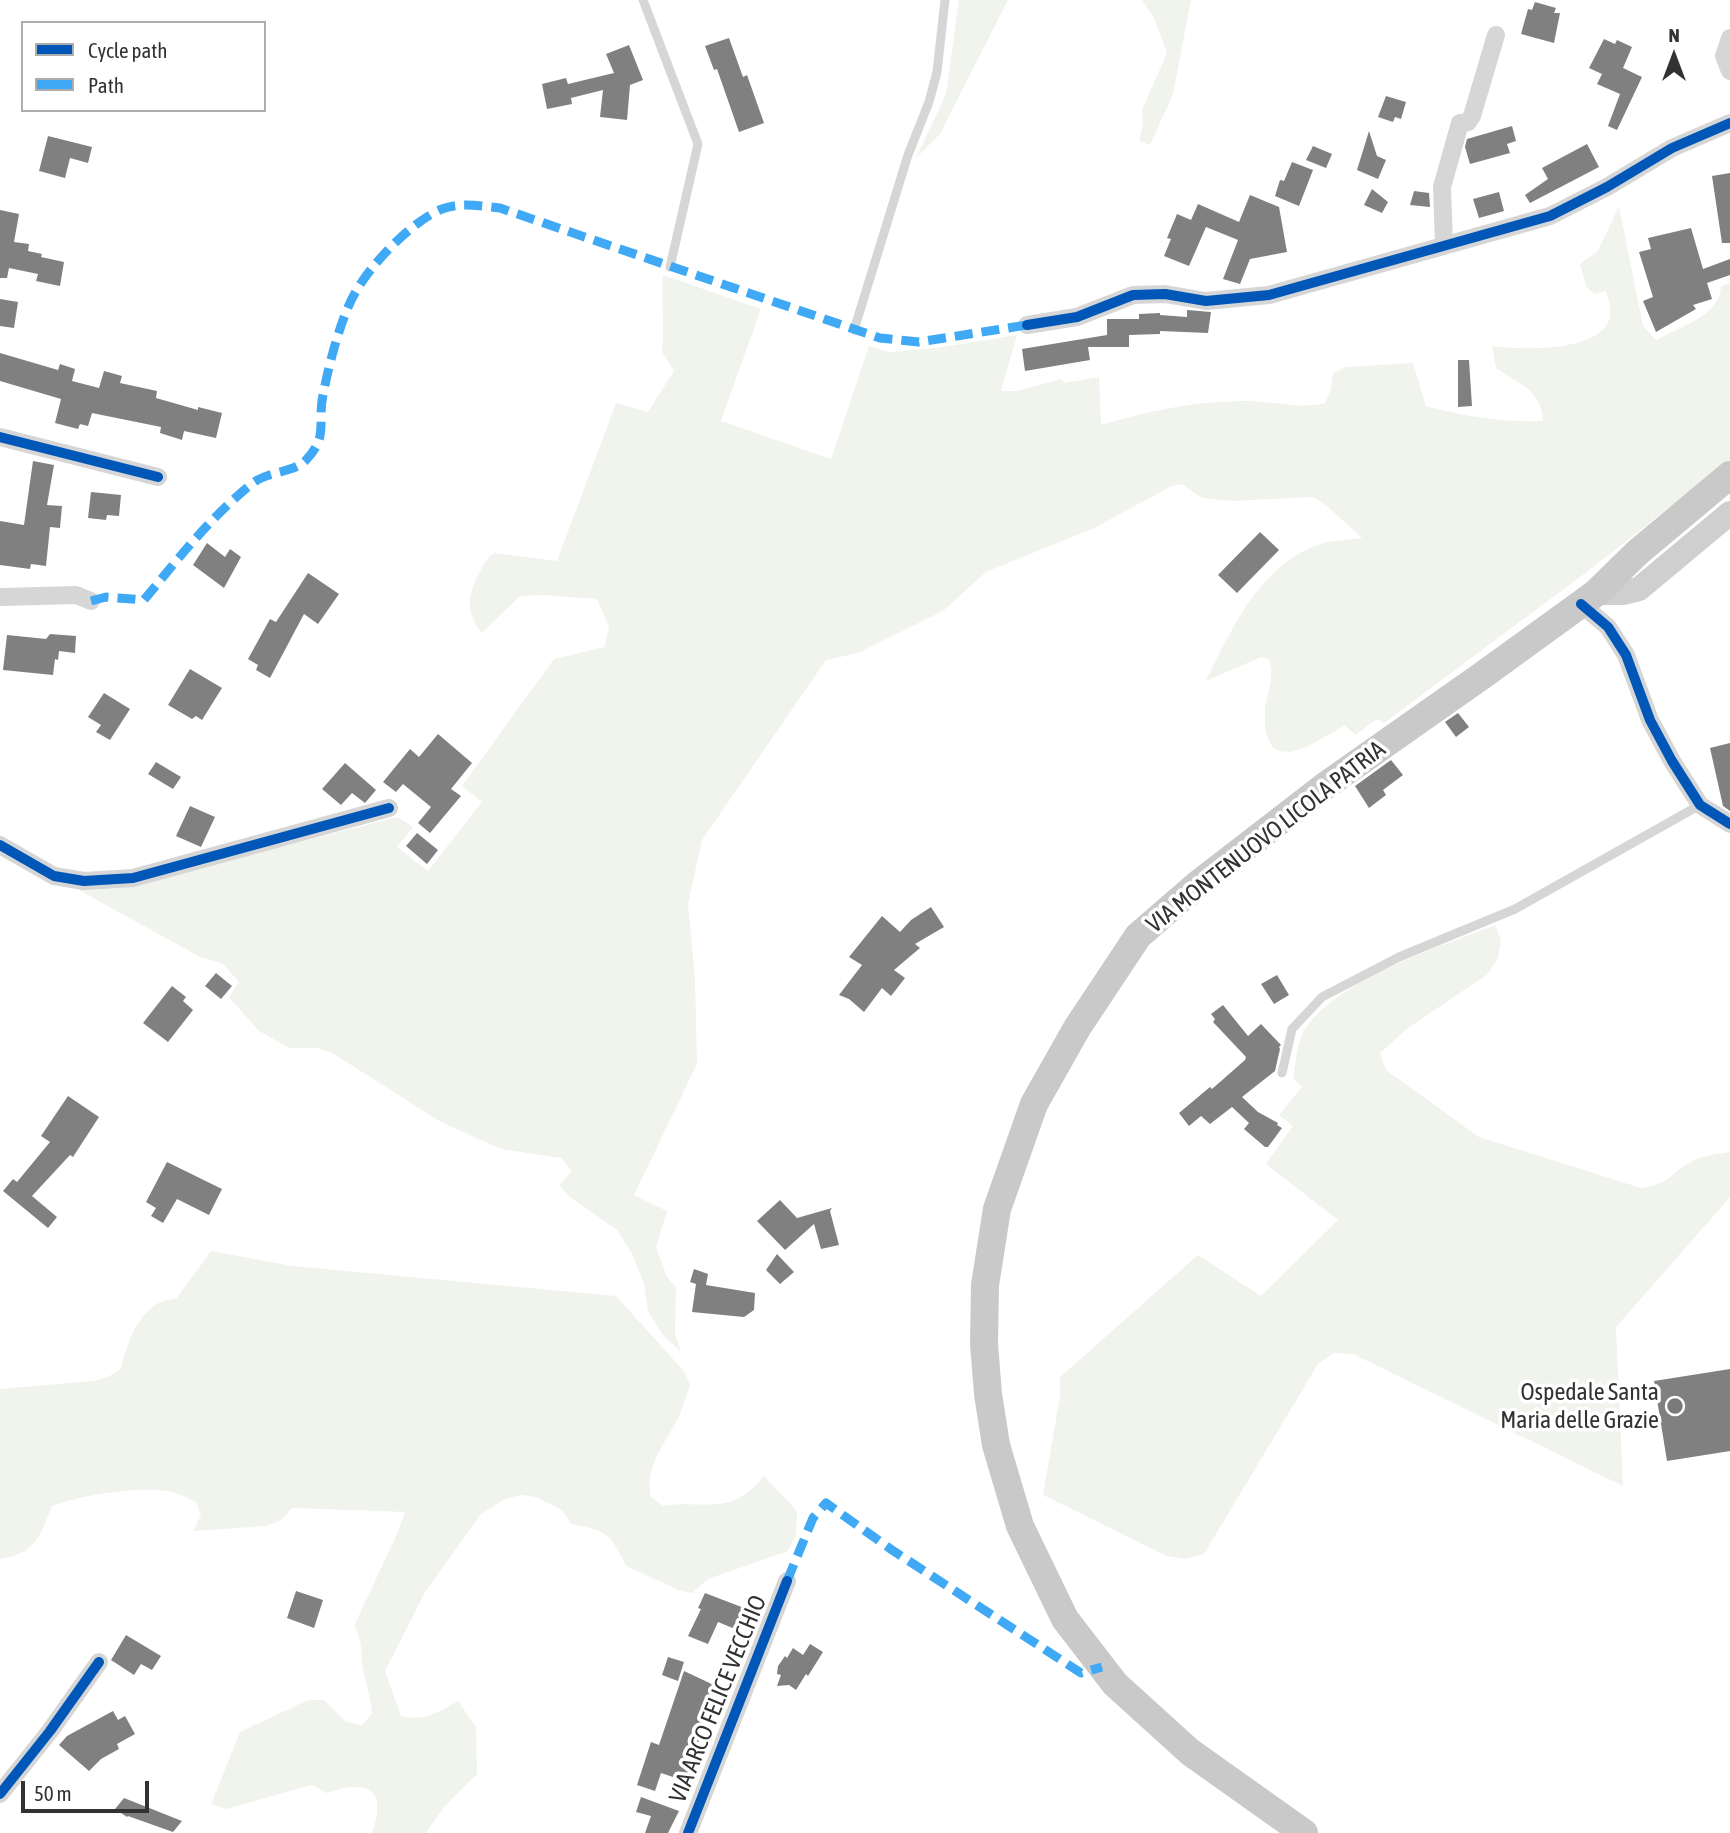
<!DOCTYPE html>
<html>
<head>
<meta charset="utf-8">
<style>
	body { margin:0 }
	#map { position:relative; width:1730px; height:1833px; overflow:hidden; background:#fff; font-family:"Asap Condensed",sans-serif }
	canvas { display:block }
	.legend { position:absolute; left:21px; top:21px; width:245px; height:91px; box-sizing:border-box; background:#fff; border:2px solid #adadad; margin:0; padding:9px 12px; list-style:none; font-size:21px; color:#323232 }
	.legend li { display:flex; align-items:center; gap:14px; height:35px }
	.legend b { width:35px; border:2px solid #adadad }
	.north { position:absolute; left:1639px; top:21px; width:70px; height:70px; -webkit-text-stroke:5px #fff; paint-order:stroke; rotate:0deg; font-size:19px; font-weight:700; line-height:28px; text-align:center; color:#323232 }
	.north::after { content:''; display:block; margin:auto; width:24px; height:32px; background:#323232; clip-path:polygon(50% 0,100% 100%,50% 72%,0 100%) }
	.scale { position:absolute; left:21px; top:1781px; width:128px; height:32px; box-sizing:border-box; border:4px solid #323232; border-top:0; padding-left:9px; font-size:21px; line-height:24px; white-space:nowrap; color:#323232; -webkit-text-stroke:5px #fff; paint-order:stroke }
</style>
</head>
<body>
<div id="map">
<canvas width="1730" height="1833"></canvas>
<ul class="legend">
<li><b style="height:9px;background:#0057b8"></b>Cycle path</li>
<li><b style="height:9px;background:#3fa9f5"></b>Path</li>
</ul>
<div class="north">N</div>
<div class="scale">50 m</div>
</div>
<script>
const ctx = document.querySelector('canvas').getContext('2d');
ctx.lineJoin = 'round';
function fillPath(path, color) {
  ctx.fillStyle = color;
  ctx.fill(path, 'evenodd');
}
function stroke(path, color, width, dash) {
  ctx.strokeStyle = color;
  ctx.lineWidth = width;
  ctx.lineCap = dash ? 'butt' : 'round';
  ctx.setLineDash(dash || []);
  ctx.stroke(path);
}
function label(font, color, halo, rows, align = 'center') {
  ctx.font = font + ' "Asap Condensed",sans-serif';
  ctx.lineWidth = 7;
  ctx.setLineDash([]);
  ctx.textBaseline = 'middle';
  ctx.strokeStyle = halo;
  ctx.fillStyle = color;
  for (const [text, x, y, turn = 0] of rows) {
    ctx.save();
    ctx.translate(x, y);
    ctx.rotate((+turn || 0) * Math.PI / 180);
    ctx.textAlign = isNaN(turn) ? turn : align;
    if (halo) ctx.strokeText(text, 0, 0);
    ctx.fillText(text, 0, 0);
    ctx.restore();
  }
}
const green = new Path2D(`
	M 959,0 L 1008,0 L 940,134 L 916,158 L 946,94 Z
	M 1142,0 L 1191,0 L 1173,94 L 1150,145 L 1139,141 L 1143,124 L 1142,110 L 1167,53 L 1154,18 Z
	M 1619,206 L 1643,326 L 1656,340 C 1678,328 1721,315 1721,286 L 1730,283 L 1730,460 L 1584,574 L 1384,723 L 1377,719 L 1355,735 L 1345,725 C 1312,744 1263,780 1265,713 C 1265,695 1277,676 1268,659 L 1261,657 L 1206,681 C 1232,629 1259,566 1318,545 C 1331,540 1348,540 1362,538 L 1327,506 L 1313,497 L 1233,501 L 1202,498 L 1182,484 L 1172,486 L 1094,528 L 986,572 L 943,611 L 858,653 L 826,660 L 702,840 L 688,904 L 695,978 L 697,1064 L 634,1195 L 667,1211 L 656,1247 L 667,1277 L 676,1287 L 675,1334 L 681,1352 L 662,1334 L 648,1311 L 644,1283 L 632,1254 L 617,1230 L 570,1197 L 559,1185 L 572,1171 L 561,1158 L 501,1149 L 441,1122 L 332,1053 L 317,1048 L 290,1048 L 259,1031 L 229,997 L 239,982 L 222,963 L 202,958 L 77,889 L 126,886 L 398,817 L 413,827 L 397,847 L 428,871 L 482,802 L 462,786 L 554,659 L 605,647 L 609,626 L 597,599 L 542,595 L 520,596 L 482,633 C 466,614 467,597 478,575 C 483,566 486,558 495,553 L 557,561 L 616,403 L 648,412 L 674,371 L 662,352 C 665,326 661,302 663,275 L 761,309 L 721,421 L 831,459 L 869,346 L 889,352 L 936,348 L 1017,335 L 1001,391 L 1016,391 L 1061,379 L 1064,383 L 1099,377 L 1101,425 C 1149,411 1195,401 1244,401 C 1272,400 1297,410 1325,403 L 1331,389 L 1333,373 L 1346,367 L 1413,363 L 1426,406 C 1465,417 1503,422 1543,421 C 1542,390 1519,384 1496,368 L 1492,346 C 1519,350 1593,352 1608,323 C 1613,313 1609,302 1606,291 L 1594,294 L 1586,286 L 1580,264 L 1598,251 Z
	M 1495,925 L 1501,940 L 1498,958 L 1488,974 L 1408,1028 L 1380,1053 L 1386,1070 L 1479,1137 L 1641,1188 C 1671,1184 1668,1174 1691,1162 C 1703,1155 1717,1154 1730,1152 L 1730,1197 L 1616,1327 L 1623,1486 L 1353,1354 L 1334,1353 L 1318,1364 L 1204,1554 L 1186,1559 L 1167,1556 L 1043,1495 L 1060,1396 L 1060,1377 L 1198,1255 L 1261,1296 L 1338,1220 L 1266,1164 L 1293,1126 L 1279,1115 L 1302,1087 L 1293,1078 C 1296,1062 1297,1040 1307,1026 C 1345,976 1437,948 1495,925 Z
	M 211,1251 L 292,1266 L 616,1296 L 684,1371 L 690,1385 C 687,1395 683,1406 679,1416 C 666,1443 644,1466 651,1497 L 663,1506 C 705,1499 731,1518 764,1476 L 797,1511 L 796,1535 L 788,1551 L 708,1579 L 692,1593 L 681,1591 L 626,1566 C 609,1532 608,1531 571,1524 L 563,1511 L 536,1497 L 521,1495 L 505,1499 L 480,1515 L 425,1592 L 385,1671 L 401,1716 C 424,1722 438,1712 458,1701 L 476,1727 L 477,1774 L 444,1807 L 426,1833 L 372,1833 C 379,1814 384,1785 354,1787 C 345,1787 334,1791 326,1793 L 312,1785 L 226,1809 L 211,1804 L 240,1732 L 308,1700 L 324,1700 L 346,1722 L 362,1725 L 372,1714 C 371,1698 366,1685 363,1669 C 360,1652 364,1643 354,1626 L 397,1534 L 405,1512 L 292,1508 L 281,1520 L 267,1526 L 193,1531 L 201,1515 L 196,1502 C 189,1499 183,1495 176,1493 C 147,1484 80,1495 52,1506 C 40,1536 36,1554 0,1559 L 0,1389 L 93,1381 L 108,1377 L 121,1369 C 126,1346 135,1320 155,1305 C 161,1301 170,1300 177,1298 Z`);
const building = new Path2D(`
	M 1535,2 L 1556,8 L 1554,13 L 1560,13 L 1554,43 L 1521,34 L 1528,9 L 1532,10 Z
	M 729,38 L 743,77 L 747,75 L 764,123 L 739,132 L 717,69 L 714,70 L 705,46 Z
	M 1604,39 L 1615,44 L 1617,40 L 1632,47 L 1623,68 L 1642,77 L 1617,130 L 1608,126 L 1620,94 L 1597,84 L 1602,74 L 1589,68 Z
	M 629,45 L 643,80 L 630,85 L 627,120 L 600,117 L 603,90 L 571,98 L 572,104 L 547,109 L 542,84 L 566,78 L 568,84 L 614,73 L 606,54 Z
	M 1386,96 L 1406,102 L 1401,119 L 1395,117 L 1393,122 L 1378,117 Z
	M 1512,126 L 1516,141 L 1507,144 L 1510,153 L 1470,164 L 1465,147 L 1467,139 Z
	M 1369,131 L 1377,156 L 1386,160 L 1378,179 L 1357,170 Z
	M 48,136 L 92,147 L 88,163 L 70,158 L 65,178 L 39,171 Z
	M 1587,144 L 1599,167 L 1530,203 L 1525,195 L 1548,179 L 1542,168 Z
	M 1313,146 L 1332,154 L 1326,168 L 1306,160 Z
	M 1292,162 L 1313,170 L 1299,206 L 1275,196 L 1280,180 L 1284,181 Z
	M 1730,173 L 1730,243 L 1722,243 L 1712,176 Z
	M 1372,189 L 1388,202 L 1382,213 L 1364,205 Z
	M 1414,191 L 1429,193 L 1430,207 L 1410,205 Z
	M 1499,192 L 1504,211 L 1479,218 L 1473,199 Z
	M 1250,195 L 1279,207 L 1287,252 L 1250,259 L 1240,284 L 1223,279 L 1238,240 L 1206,227 L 1189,266 L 1164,256 L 1171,239 L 1167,238 L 1177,214 L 1191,220 L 1198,204 L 1239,222 Z
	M 0,210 L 19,214 L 14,242 L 29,244 L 28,251 L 42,254 L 41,257 L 64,262 L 60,286 L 36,281 L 38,274 L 9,268 L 7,278 L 0,278 Z
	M 1691,228 L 1703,269 L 1730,259 L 1730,275 L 1707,283 L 1712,299 L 1693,305 L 1696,309 L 1656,332 L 1643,301 L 1653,297 L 1639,252 L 1651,249 L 1648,238 Z
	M 0,299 L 18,302 L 14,328 L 0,326 Z
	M 1187,310 L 1211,312 L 1208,333 L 1160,331 L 1160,334 L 1129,335 L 1129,347 L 1088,347 L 1090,360 L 1025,371 L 1022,349 L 1107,335 L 1107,319 L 1139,319 L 1139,314 L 1160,313 L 1160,315 L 1187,317 Z
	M 0,353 L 58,370 L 60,364 L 75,369 L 72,381 L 99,388 L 104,371 L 122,376 L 120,383 L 157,391 L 156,398 L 198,410 L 198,407 L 222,413 L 216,438 L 184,431 L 182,440 L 160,433 L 161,427 L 92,413 L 88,426 L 80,424 L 78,429 L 55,423 L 61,399 L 0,381 Z
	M 1458,360 L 1469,360 L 1472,406 L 1458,407 Z
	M 33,461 L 54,465 L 47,505 L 62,506 L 60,528 L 50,527 L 46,566 L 31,564 L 30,569 L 0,565 L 0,521 L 24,525 Z
	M 91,492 L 121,495 L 119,516 L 107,515 L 106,520 L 88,518 Z
	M 1260,532 L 1279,550 L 1237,593 L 1218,575 Z
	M 207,543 L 225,557 L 230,549 L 241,557 L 224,588 L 193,565 Z
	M 308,573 L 339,594 L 318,624 L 304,614 L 270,678 L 256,670 L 258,665 L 248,659 L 270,619 L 276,622 Z
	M 50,634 L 76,636 L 75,653 L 59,651 L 58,660 L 55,659 L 53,675 L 3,670 L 7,635 L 46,639 Z
	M 190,669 L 222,688 L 202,720 L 196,716 L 192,719 L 168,705 Z
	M 104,693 L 130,709 L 110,740 L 96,732 L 101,725 L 88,717 Z
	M 1458,713 L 1469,727 L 1456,737 L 1445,722 Z
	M 438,734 L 472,763 L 451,789 L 461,796 L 430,833 L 418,823 L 431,807 L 403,784 L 396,792 L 383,782 L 410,749 L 419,757 Z
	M 1730,743 L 1730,811 L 1723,806 L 1710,748 Z
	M 1391,760 L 1403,775 L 1383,790 L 1386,795 L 1369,808 L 1355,786 Z
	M 156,762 L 181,777 L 173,789 L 148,774 Z
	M 345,763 L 376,790 L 365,803 L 352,793 L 341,805 L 322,789 Z
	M 190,806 L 215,817 L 201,847 L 176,836 Z
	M 417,833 L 438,850 L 427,864 L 406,846 Z
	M 931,907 L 944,927 L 915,944 L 920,948 L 894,970 L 905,978 L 891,996 L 882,988 L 864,1012 L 849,999 L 839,995 L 862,965 L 849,957 L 882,916 L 900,932 L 911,920 Z
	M 216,973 L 232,986 L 221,999 L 205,986 Z
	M 1277,975 L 1289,995 L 1274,1004 L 1261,984 Z
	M 172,986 L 186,997 L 183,1001 L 193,1010 L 168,1042 L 143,1023 Z
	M 1223,1005 L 1248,1036 L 1261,1024 L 1281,1045 L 1279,1047 L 1280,1049 L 1275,1071 L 1242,1097 L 1258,1112 L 1278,1123 L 1277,1125 L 1282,1128 L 1268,1147 L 1265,1147 L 1244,1129 L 1249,1123 L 1232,1107 L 1210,1124 L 1201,1116 L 1189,1126 L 1179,1113 L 1210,1087 L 1212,1089 L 1245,1060 L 1246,1057 L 1213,1022 L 1215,1019 L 1211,1014 Z
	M 68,1096 L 99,1117 L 73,1157 L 70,1155 L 32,1196 L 57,1217 L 48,1228 L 3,1191 L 13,1179 L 17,1182 L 50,1142 L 41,1136 Z
	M 167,1162 L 222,1189 L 209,1215 L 177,1199 L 163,1223 L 151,1216 L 156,1208 L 146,1202 Z
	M 780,1200 L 797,1218 L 832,1208 L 830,1211 L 839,1245 L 821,1249 L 814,1224 L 785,1250 L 757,1221 Z
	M 777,1254 L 794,1272 L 780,1284 L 766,1270 Z
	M 694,1269 L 708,1274 L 706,1285 L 755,1293 L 754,1310 L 744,1317 L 692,1312 L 696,1284 L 690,1282 Z
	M 1730,1369 L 1730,1451 L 1667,1461 L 1654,1381 Z
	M 296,1591 L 323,1600 L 314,1628 L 287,1618 Z
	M 705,1593 L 744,1608 L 735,1629 L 718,1622 L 708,1644 L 688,1636 L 701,1609 L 698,1608 Z
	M 126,1635 L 161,1656 L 152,1670 L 141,1664 L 134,1675 L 111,1660 Z
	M 810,1644 L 823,1652 L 808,1676 L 806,1674 L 796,1690 L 789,1685 L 777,1686 L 781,1675 L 777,1674 L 778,1666 L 785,1656 L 787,1658 L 793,1648 L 803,1655 Z
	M 668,1657 L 684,1662 L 678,1681 L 662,1675 Z
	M 684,1671 L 716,1686 L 697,1737 L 700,1738 L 685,1781 L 661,1773 L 655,1791 L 637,1785 L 651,1742 L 659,1745 Z
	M 113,1711 L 118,1720 L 125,1716 L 135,1734 L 117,1744 L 119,1749 L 101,1759 L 89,1771 L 59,1745 L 67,1736 Z
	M 641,1797 L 679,1811 L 668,1833 L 645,1833 L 651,1816 L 636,1812 Z
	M 124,1798 L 182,1821 L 173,1832 L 128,1816 L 127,1817 L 115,1809 Z`);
const lane = new Path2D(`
	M 643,0 L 698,144 L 670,267
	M 854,330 L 908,155 L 929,102 L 937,72 L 945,0
	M 1282,1073 L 1292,1029 L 1322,997 L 1399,957 L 1515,909 L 1700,805`);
const street = new Path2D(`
	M 1730,38 L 1724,56 L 1730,71
	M 1444,246 L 1442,187 L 1460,123 L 1468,122 L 1472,116 L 1496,35
	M 1027,325 L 1077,317 L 1133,295 L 1165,294 L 1206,301 L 1269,295 L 1550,216 L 1607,187 L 1672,148 L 1730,123
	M 0,437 L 158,477
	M 0,597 L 76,595 L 91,601
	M 1581,604 L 1608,627 L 1626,655 L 1650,720 L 1672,761 L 1700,805 L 1730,824
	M 0,845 L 54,876 L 84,881 L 133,878 L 389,808
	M 0,1794 L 50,1731 L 99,1662
	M 688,1833 L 787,1581`);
const secondary = new Path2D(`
	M 1596,593 L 1623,593 L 1639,589 L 1730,513`);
const primary = new Path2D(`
	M 1304,1833 L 1190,1752 L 1115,1684 L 1065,1619 L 1020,1526 L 996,1445 L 988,1394 L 984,1344 L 985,1285 L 997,1209 L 1034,1104 L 1077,1028 L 1138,936 L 1198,884 L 1325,786 L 1483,675 L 1596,593 L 1638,552 L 1730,475`);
const quiet = new Path2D(`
	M 91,601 L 106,597 L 144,600 C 178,559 211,516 253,483 C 268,471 294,473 306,460 C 329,436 317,423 323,395 C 328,368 341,317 355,293 C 370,265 412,221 442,209 C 459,202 482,206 500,208 L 880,338 L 919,342 L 1027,325
	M 787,1581 L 813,1518 L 826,1503 L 892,1550 L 1081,1673 L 1102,1667`);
const cycleway = new Path2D(`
	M 1027,325 L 1077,317 L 1133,295 L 1165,294 L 1206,301 L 1269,295 L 1550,216 L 1607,187 L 1672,148 L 1730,123
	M 0,437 L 158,477
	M 1581,604 L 1608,627 L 1626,655 L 1650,720 L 1672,761 L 1700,805 L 1730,824
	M 0,845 L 54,876 L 84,881 L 133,878 L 389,808
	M 0,1794 L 50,1731 L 99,1662
	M 688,1833 L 787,1581`);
const markers = [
	[1675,1406,9,"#7a7a7a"]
];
const streetNames = [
	["VIA MONTENUOVO LICOLA PATRIA",1266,837,-38],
	["VIA ARCO FELICE VECCHIO",718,1699,-68]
];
const poiNames = [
	["Ospedale Santa",1659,1392],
	["Maria delle Grazie",1659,1420]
];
fillPath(green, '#f0f4ed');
fillPath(building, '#808080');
stroke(lane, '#d6d6d6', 9);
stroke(street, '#d6d6d6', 18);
stroke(secondary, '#cfcfcf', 24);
stroke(primary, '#c9c9c9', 28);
stroke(quiet, '#3fa9f5', 9, [18, 9]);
stroke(cycleway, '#0057b8', 10);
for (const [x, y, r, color] of markers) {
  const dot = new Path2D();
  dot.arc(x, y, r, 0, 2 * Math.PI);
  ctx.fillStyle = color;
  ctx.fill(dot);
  stroke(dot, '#fff', 2.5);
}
label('24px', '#323232', '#fff', streetNames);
label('24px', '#323232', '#fff', poiNames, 'right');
</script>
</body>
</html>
